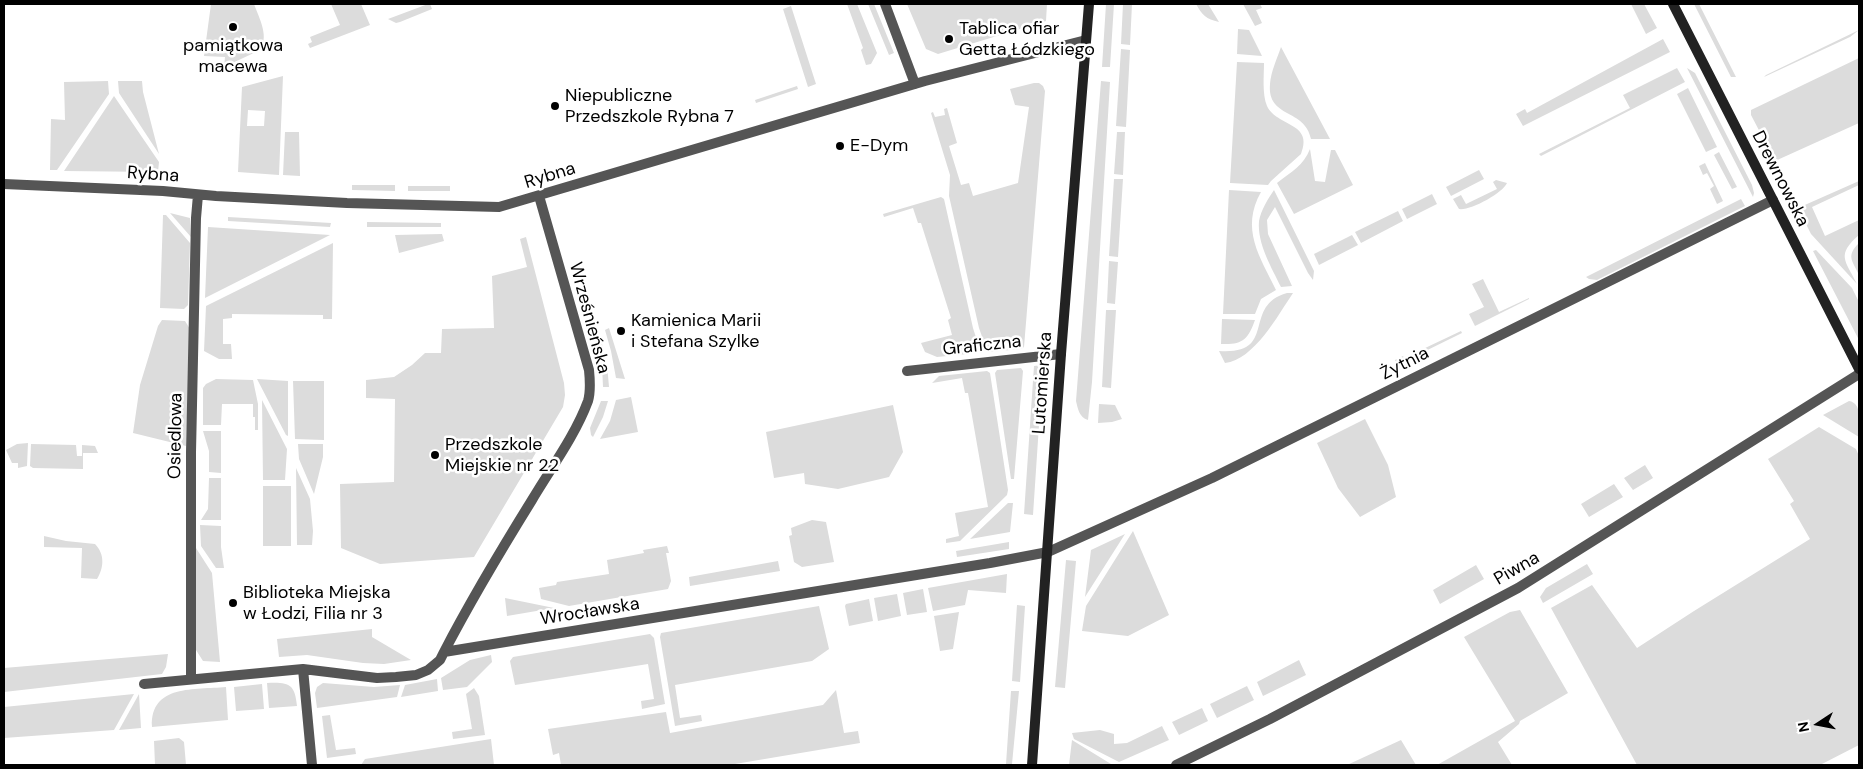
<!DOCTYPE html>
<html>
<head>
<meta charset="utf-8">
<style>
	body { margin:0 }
	#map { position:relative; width:1863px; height:769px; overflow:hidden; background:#fff; font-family:"DM Sans",sans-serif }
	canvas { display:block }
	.frame { position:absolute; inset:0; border:5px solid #000; pointer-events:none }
	.north { position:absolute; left:1793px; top:699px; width:50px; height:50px; -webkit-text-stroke:4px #fff; paint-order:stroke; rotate:259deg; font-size:14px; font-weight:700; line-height:20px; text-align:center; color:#000 }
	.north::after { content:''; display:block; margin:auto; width:18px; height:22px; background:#000; clip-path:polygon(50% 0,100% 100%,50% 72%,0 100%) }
</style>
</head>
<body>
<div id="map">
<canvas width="1863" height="769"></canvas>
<div class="frame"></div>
<div class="north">N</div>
</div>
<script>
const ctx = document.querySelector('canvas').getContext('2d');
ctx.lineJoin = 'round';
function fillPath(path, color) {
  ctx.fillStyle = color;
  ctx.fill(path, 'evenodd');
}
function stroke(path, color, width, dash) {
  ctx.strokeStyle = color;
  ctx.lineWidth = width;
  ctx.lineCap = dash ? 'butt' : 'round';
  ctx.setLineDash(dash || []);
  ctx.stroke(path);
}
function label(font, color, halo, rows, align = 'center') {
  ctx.font = font + ' "DM Sans",sans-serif';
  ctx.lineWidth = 5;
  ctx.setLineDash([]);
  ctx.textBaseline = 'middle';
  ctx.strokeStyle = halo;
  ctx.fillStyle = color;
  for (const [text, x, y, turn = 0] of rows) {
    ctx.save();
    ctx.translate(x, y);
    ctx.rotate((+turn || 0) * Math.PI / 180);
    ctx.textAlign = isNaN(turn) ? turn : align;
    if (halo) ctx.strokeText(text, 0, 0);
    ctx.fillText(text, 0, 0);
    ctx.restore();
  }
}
const green = new Path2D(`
	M 211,4 L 254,4 C 259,18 271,39 258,51 L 224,67 L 225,57 L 204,56 Z
	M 331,4 L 361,4 L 370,25 L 310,48 L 308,44 L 312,42 L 310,37 L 340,25 Z
	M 428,4 L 430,4 L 432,9 L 400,22 L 396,23 L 388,19 Z
	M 847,4 L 857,4 L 877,53 L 871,64 L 866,65 L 861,50 L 863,48 Z
	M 868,4 L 874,4 L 894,53 L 889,55 Z
	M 907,4 L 1047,4 L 1046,21 L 938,54 L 926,49 Z
	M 1106,4 L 1114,4 L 1110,67 L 1102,67 Z
	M 1123,4 L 1132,4 L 1130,45 L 1121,44 Z
	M 1196,4 L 1208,4 L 1219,22 C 1206,19 1202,15 1196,4 Z
	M 1243,4 L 1260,4 L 1262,8 L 1256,10 L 1262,23 L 1255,26 Z
	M 1631,4 L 1644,4 L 1657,28 L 1646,34 Z
	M 1694,4 L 1699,4 L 1736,77 L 1731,77 Z
	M 791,6 L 816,84 L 808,87 L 783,9 Z
	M 1238,29 L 1249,30 L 1262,56 L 1237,54 Z
	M 1859,30 L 1850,37 L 1764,77 L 1766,75 Z
	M 1663,39 L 1670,52 L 1523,126 L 1516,114 L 1525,109 L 1527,113 Z
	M 1281,47 L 1330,139 L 1311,139 C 1305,108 1267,119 1270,84 C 1271,71 1277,59 1281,47 Z
	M 1121,49 L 1130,50 L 1126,127 L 1116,126 Z
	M 1859,58 L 1859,123 L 1775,161 L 1751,115 L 1751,110 Z
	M 1237,62 L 1264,63 C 1264,75 1262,94 1267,106 C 1277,127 1314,122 1301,154 L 1271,181 L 1268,185 L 1230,183 Z
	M 1677,68 L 1685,82 L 1541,156 L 1539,154 L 1630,108 L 1623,95 Z
	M 1687,68 L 1695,73 L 1752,185 L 1754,193 L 1753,197 Z
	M 283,76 L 279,175 L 238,172 L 242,87 ZM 248,110 L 265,111 L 264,126 L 247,126 Z
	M 108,81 L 109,94 L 57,170 L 50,170 L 51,119 L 65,120 L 64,82 Z
	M 118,81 L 142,81 L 143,92 L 159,154 L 119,93 Z
	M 1101,81 L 1110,82 L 1092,382 L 1088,420 C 1079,417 1078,409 1076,401 Z
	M 1034,83 L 1039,83 L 1043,86 L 1045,91 L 1024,347 L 1021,349 L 989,352 L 986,348 L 979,328 L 949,196 L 950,175 L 931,113 L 933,112 L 935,117 L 945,115 L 944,109 L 947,108 L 957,143 L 949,146 L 961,185 L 969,183 L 973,196 L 1018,183 L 1029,107 L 1015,105 L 1010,89 Z
	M 797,86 L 798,89 L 756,103 L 755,100 Z
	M 1688,88 L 1717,147 L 1706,152 L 1677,94 Z
	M 114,96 L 159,162 L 158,172 L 64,171 Z
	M 285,132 L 299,132 L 300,176 L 283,175 Z
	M 1117,132 L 1125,132 L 1123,175 L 1114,174 Z
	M 1310,149 L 1315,181 L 1325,182 L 1331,150 L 1335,150 L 1353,185 L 1294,214 L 1277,183 C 1291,172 1304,165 1310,149 Z
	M 1719,152 L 1737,187 L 1732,189 L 1714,155 Z
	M 1705,163 L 1723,201 L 1717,204 L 1710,189 L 1714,186 L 1707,173 L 1703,175 L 1699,166 Z
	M 1479,170 L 1484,179 L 1451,196 L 1446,187 Z
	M 1114,179 L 1123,179 L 1118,257 L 1109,256 Z
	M 1496,180 L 1507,183 C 1503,193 1470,211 1459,209 L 1453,199 L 1461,195 L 1466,204 L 1497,189 L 1493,182 Z
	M 1859,181 L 1859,185 L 1812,207 L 1825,236 L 1859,220 L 1859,235 C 1836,255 1845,260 1857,284 L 1811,234 L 1798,208 Z
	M 352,185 L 395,185 L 395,191 L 352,190 Z
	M 408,186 L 450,186 L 450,191 L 408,191 Z
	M 1229,190 L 1261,192 C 1240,229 1260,257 1276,290 L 1261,299 L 1255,314 L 1223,314 Z
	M 1274,190 L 1314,271 L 1313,280 L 1308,273 L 1275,207 L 1267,220 L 1268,234 L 1292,286 L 1281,287 C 1272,268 1257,244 1259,221 C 1261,210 1268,199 1274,190 Z
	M 1432,194 L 1437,204 L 1407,219 L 1402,209 Z
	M 941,197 L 944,199 L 973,328 L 980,350 L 978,353 L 937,357 L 925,352 L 921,343 L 952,335 L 948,320 L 951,318 L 921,223 L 918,223 L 913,208 L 884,217 L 883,214 Z
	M 1741,199 L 1745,206 L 1597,280 L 1589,279 L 1586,277 Z
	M 1398,211 L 1403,221 L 1361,243 L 1355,232 Z
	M 170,213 L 190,218 L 191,237 Z
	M 163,215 L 166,215 L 190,243 L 188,305 L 184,309 L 160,308 Z
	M 228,217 L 331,223 L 330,227 L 228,221 Z
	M 367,222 L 441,223 L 441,227 L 367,227 Z
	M 208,227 L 330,235 L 205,298 Z
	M 442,234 L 444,241 L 399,253 L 395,235 Z
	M 1352,235 L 1358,245 L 1319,265 L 1314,254 Z
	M 526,237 L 564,383 L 565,395 L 563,407 L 474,557 L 380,564 L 341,548 L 340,484 L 394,482 L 395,399 L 366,398 L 366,380 L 394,377 L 412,365 L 425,353 L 441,353 L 442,329 L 494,328 L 492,276 L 527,267 L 520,239 Z
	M 333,243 L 332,319 L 323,319 L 323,315 L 232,314 L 232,318 L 223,319 L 223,344 L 231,344 L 232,359 L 219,359 L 204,351 L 206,306 Z
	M 1859,243 L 1859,275 C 1852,260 1846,256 1859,243 Z
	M 1816,250 L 1852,288 L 1859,302 L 1859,340 L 1813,251 Z
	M 1109,261 L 1118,262 L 1115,304 L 1107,303 Z
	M 1483,279 L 1499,312 L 1529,298 L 1529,299 L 1475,326 L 1469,314 L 1484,307 L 1472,284 Z
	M 1287,293 L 1293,293 C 1278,315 1254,360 1225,363 L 1219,351 C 1279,355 1241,306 1287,293 Z
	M 1106,310 L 1116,310 L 1111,388 L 1102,387 Z
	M 1222,319 L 1255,320 C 1248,340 1242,345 1221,344 Z
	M 162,320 L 185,321 L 190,329 L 186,446 L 133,433 L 140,385 L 158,326 Z
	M 609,328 L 625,379 L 616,378 L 611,351 L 605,330 Z
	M 1461,331 L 1462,333 L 1397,365 L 1395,360 L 1403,356 L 1404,358 Z
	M 599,332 L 607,364 L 609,387 L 603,387 L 602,365 L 594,334 Z
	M 1043,365 L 1033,515 L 1024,514 L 1034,366 Z
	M 1021,368 L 1023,371 L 1014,479 L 1011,479 L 995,373 L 997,370 Z
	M 987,371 L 990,373 L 1008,490 L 1007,495 L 960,541 L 946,543 L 946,539 L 959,536 L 955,513 L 988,507 L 968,393 L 965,393 L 962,378 L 932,383 L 939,376 Z
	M 216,379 L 253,380 L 258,404 L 258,430 L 255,430 L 255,417 L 253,417 L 253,404 L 222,404 L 221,425 L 203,425 L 203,388 L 206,384 Z
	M 257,379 L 288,381 L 288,436 L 286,435 Z
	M 293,381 L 324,381 L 324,440 L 295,439 Z
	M 631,397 L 638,432 L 600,439 L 610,421 L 616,400 Z
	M 262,400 L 287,449 L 285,480 L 263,480 Z
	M 601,401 L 608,401 L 603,417 L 593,437 L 591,435 L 590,428 Z
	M 1849,401 C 1863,403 1859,425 1859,437 L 1823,415 Z
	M 1099,404 L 1115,405 L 1122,419 L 1112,422 L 1098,423 Z
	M 893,405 L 903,452 L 889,477 L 838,489 L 805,484 L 804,473 L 774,478 L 766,432 Z
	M 1365,419 L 1388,465 L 1396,497 L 1360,517 L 1338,488 L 1317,443 Z
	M 1819,427 L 1856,449 L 1859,456 L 1859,745 L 1820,765 L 1637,765 L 1551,608 L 1592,585 L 1637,648 L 1694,611 L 1810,539 L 1790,504 L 1794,501 L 1768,459 Z
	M 203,431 L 221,431 L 221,473 L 209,472 L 209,451 Z
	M 28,443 L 27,466 L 18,468 L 18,463 L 12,463 L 6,450 L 17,444 Z
	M 31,444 L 76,445 L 77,456 L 82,456 L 82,445 L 95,446 L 98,453 L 83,453 L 83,469 L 33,468 L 30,466 Z
	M 298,444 L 323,444 L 323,457 L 314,494 L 299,459 Z
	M 1645,465 L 1653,478 L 1633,490 L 1624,478 Z
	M 296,468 L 310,499 L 313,531 L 312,545 L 297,545 Z
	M 209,478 L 221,478 L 221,520 L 201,520 L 208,509 Z
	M 1614,484 L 1623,497 L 1589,517 L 1581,504 Z
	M 263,486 L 291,486 L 291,546 L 263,546 Z
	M 1008,503 L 1013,503 L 1010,532 L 970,539 Z
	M 812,520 L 826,522 L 834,562 L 802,567 L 794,562 L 789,536 L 792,535 L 791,528 Z
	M 200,525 L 221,526 L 221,547 L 224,568 L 216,568 L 201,546 Z
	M 1133,531 L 1169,615 L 1128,636 L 1082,631 L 1086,606 Z
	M 1125,534 L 1085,597 L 1091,550 Z
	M 44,536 L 66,541 L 95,544 C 105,554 104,568 97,579 L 81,578 L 82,548 L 44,547 Z
	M 1009,542 L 1009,549 L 957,557 L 956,551 Z
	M 667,546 L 669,553 L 666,553 L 671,581 L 668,589 L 569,606 L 541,599 L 539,588 L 556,585 L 557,582 L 609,574 L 607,560 L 644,553 L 643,550 Z
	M 196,548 L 212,573 L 220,662 L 203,661 L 196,650 Z
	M 1066,560 L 1076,561 L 1065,688 L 1055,687 Z
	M 778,561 L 780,571 L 690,586 L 689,577 Z
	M 1587,564 L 1593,574 L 1543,603 L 1540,597 L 1546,588 Z
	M 1476,565 L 1484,579 L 1440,604 L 1433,590 Z
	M 1007,574 L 1006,593 L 968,590 L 965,605 L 933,611 L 928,588 Z
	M 923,589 L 927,612 L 907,615 L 903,593 Z
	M 897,594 L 901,616 L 878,621 L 874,598 Z
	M 505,598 L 554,608 L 507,616 Z
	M 869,599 L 873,621 L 849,626 L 845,606 L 846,604 Z
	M 1017,605 L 1025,606 L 1020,682 L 1012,681 Z
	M 819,606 L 829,649 L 812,661 L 675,685 L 680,718 L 701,715 L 702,721 L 675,726 L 660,637 L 661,633 Z
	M 1520,610 L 1568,693 L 1520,721 L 1519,724 L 1498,742 L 1512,765 L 1437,765 L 1515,721 L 1464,637 L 1510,612 Z
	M 959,612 L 953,649 L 940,651 L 934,616 Z
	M 372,629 L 372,637 L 411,660 L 384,664 L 363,663 L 307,655 L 279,657 L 277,639 Z
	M 650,634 L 654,638 L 665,704 L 642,709 L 641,701 L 654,699 L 648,664 L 515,685 L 510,661 L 513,657 Z
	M 168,654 L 166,667 L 162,674 L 4,692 L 4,668 Z
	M 491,655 L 492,662 L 467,687 L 443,690 L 441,678 L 470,660 Z
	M 1299,660 L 1306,675 L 1263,696 L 1257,682 Z
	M 437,679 L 438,691 L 401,697 L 405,685 Z
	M 267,683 C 289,682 295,684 297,706 L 269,708 Z
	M 323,683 L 374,687 L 400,685 L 397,697 L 317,708 L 315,693 L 317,687 Z
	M 262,684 L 264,709 L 236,711 L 234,687 Z
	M 1247,686 L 1254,700 L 1217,718 L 1210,704 Z
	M 226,687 L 228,720 L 152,727 C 150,684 195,690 226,687 Z
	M 474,688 L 479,696 L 485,735 L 453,739 L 452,732 L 472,729 L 466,694 Z
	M 836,690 L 844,733 L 858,731 L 860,743 L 729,765 L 561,765 L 559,753 L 553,755 L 548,729 L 666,712 L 670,733 L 823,705 Z
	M 1011,691 L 1019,691 L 1012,764 L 1006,764 Z
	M 134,694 L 114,730 L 4,738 L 4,707 Z
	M 139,694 L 141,728 L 119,730 Z
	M 1202,708 L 1208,721 L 1179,735 L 1172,722 Z
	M 330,715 L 336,750 L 355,748 L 356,754 L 327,758 L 322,716 Z
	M 1162,726 L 1169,740 L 1119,762 L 1074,739 L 1072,733 L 1100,730 L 1114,734 L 1114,744 L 1127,743 Z
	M 179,738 L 184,742 L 186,765 L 155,765 L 154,741 Z
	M 491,739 L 494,765 L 361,765 L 365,759 Z
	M 1072,740 L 1111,764 L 1069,765 Z
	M 1401,740 L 1416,765 L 1347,765 Z`);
const minor = new Path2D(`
	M 885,4 L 915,84
	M 4,184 L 163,191 L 216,196 L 347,203 L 499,207 L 925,81 L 1086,40
	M 907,371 L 1061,354
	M 444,652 C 471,600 501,550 532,500 C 551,468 575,436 588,401 C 591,391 590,380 589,370 L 539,196
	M 303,669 L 312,765
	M 191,679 L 191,452 L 196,218 L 198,195
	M 144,684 L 303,669 L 377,678 L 396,677 L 416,675 L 428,670 L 440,660 L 444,652 L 990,563 L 1048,552 L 1212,478 L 1773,200
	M 1176,765 L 1270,719 L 1518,588 L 1859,374`);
const secondary = new Path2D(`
	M 1673,4 L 1859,369
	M 1032,765 L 1061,354 L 1089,4`);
const markers = [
	[233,27,5,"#000"],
	[949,39,5,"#000"],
	[555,106,5,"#000"],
	[840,146,5,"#000"],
	[621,331,5,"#000"],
	[435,455,5,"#000"],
	[233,603,5,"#000"]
];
const poiNames = [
	["Tablica ofiar",959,29],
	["Getta Łódzkiego",959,50],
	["pamiątkowa",233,46,"center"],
	["macewa",233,67,"center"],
	["Niepubliczne",565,96],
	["Przedszkole Rybna 7",565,117],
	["E-Dym",850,146],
	["Kamienica Marii",631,321],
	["i Stefana Szylke",631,342],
	["Przedszkole",445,445],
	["Miejskie nr 22",445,466],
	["Biblioteka Miejska",243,593],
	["w Łodzi, Filia nr 3",243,614]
];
const streetNames = [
	["Rybna",153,175,4],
	["Rybna",550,176,-17],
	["Drewnowska",1780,179,63],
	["Wrześnieńska",589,318,75],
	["Graficzna",982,346,-6],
	["Żytnia",1405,364,-27],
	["Lutomierska",1043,383,-86],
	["Osiedlowa",176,436,-89],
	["Piwna",1517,569,-30],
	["Wrocławska",590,612,-9]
];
fillPath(green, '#dcdcdc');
stroke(minor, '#555', 10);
stroke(secondary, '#222', 10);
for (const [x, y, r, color] of markers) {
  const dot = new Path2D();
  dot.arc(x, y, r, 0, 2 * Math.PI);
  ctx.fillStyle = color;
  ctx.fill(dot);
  stroke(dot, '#fff', 2);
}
label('18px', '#000', '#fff', poiNames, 'left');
label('18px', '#000', '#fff', streetNames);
</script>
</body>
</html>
